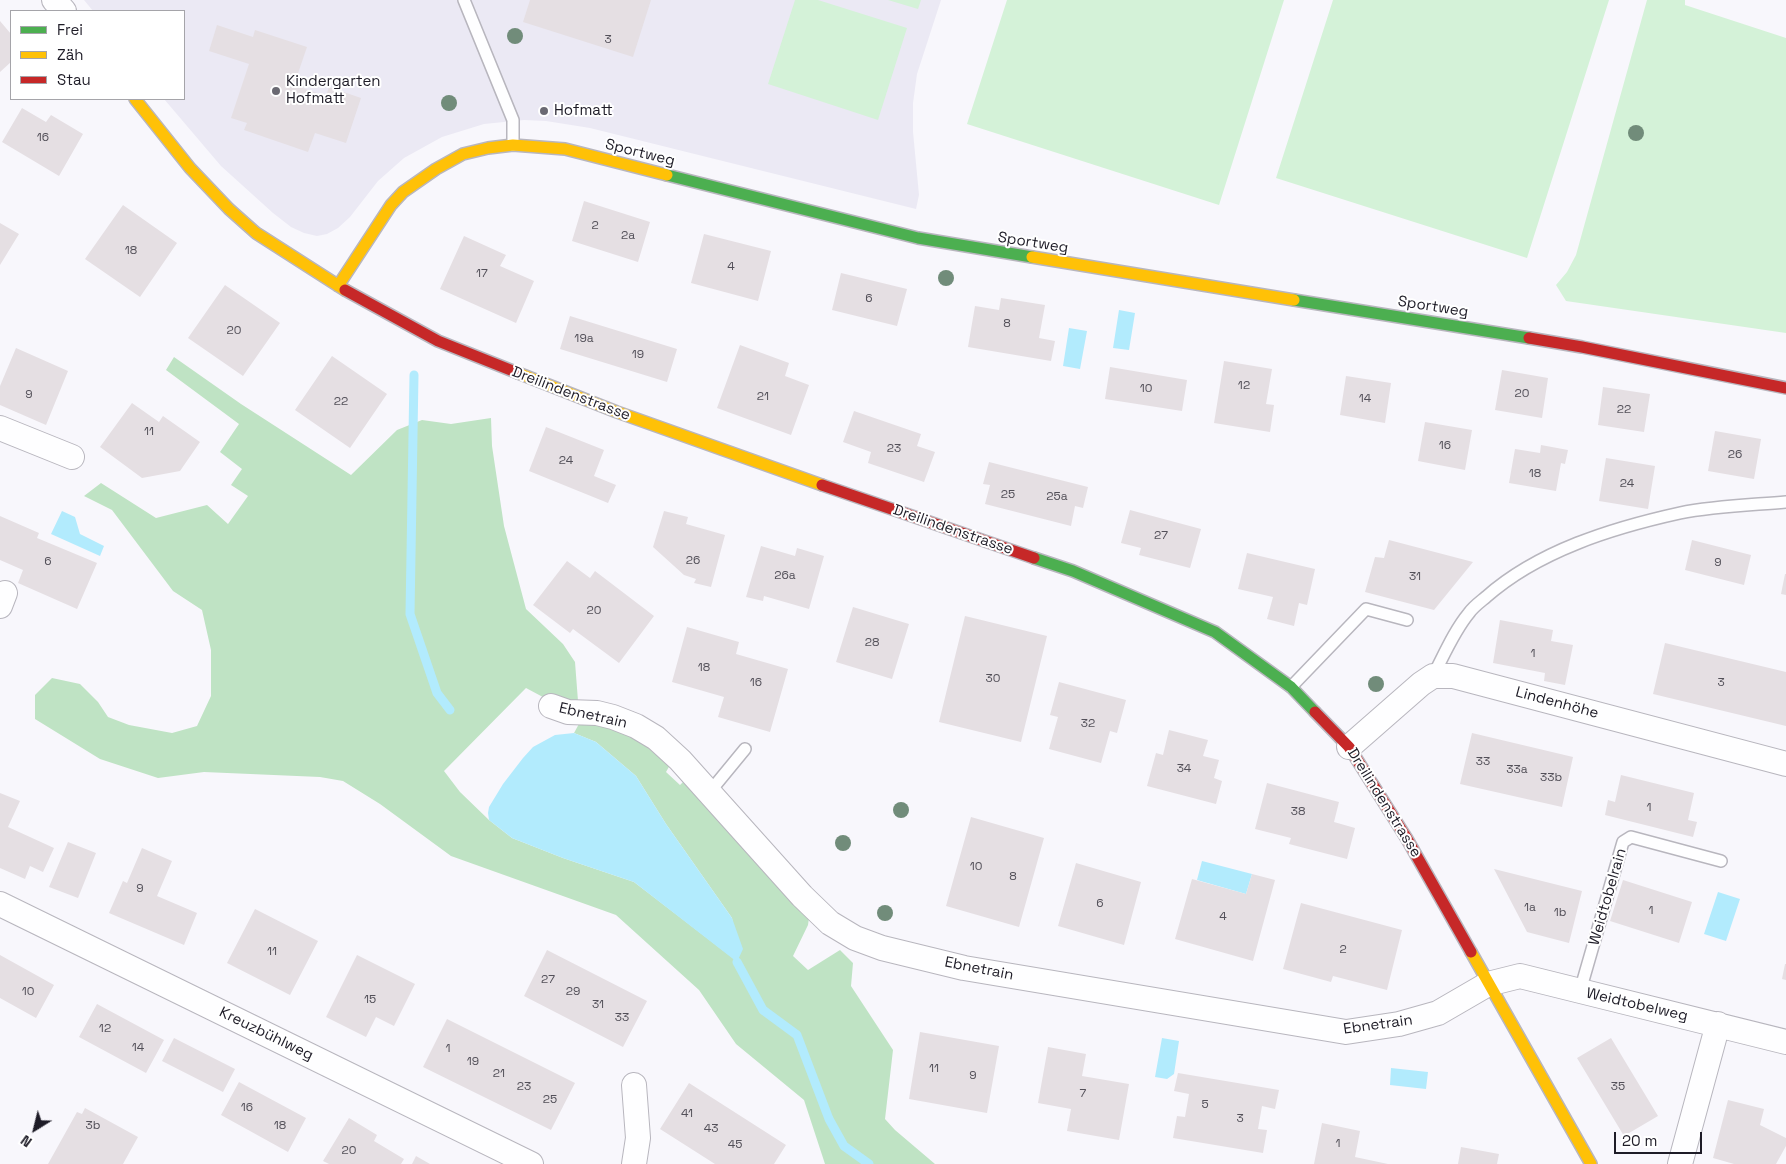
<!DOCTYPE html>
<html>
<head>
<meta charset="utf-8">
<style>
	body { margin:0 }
	#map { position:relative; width:1786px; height:1164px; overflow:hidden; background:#f8f7fc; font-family:"Space Grotesk",sans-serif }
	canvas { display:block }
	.legend { position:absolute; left:10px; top:10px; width:175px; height:90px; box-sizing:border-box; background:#fff; border:1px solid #a5a4a9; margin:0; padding:6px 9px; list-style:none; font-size:15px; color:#1e1c27 }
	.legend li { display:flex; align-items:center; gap:10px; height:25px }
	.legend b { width:25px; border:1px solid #a5a4a9 }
	.north { position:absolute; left:10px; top:1104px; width:50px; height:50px; -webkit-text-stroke:4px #fff; paint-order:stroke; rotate:216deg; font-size:14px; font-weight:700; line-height:20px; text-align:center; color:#1e1c27 }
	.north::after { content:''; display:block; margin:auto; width:18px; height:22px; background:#1e1c27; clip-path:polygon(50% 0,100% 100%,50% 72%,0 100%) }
	.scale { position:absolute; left:1614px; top:1132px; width:88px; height:22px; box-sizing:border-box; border:2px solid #1e1c27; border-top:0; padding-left:6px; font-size:15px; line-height:18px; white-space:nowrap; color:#1e1c27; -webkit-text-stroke:4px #fff; paint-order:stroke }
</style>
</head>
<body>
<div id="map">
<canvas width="1786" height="1164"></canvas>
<ul class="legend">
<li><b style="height:6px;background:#4caf50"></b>Frei</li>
<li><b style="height:6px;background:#ffc107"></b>Zäh</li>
<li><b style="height:6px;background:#c62828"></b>Stau</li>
</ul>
<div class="north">N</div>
<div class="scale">20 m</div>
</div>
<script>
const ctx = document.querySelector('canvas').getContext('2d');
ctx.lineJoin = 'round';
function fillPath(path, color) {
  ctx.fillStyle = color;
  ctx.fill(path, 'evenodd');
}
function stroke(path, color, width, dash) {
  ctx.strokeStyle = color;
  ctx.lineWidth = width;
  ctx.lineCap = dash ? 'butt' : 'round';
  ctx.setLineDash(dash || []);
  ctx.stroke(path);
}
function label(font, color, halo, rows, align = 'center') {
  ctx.font = font + ' "Space Grotesk",sans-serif';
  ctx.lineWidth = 4;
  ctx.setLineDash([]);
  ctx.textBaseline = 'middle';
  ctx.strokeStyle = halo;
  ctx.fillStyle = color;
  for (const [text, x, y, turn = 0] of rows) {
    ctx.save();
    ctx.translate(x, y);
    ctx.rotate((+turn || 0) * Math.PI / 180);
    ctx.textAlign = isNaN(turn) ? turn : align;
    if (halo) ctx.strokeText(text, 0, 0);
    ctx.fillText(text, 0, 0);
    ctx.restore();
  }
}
const built = new Path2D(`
	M 84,0 L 941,0 L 917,74 L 913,103 L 913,132 L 919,195 L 916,209 L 590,128 L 546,121 L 524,120 L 484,124 L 442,137 L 404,158 L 378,181 L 350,217 L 338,228 L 327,234 L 317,236 L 304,233 L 291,227 L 273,213 L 221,166 L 164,99 L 184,99 L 184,11 L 93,11 Z`);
const green = new Path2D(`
	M 795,0 L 818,0 L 907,28 L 878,120 L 768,84 Z
	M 888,0 L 921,0 L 918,9 Z
	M 1007,0 L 1284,0 L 1219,205 L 967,124 Z
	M 1333,0 L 1609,0 L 1527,258 L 1276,178 Z
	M 1647,0 L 1685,0 L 1685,5 L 1786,38 L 1786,333 L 1566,301 L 1556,285 L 1567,272 L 1576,255 Z`);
const forest = new Path2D(`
	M 174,357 L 241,404 L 351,475 L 397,430 L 422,420 L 451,424 L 491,418 L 492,446 L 504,526 L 526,609 L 563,644 L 575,662 L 578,701 L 556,704 L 526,688 L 444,771 L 460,792 L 489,820 L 512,838 L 563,858 L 634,882 L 737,961 L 732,918 L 666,824 L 636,776 L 596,742 L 574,733 L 580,722 L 607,725 L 640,740 L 670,765 L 666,772 L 680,785 L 685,780 L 809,918 L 808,925 L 793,956 L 808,970 L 840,950 L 853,963 L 851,986 L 893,1050 L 885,1119 L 895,1130 L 935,1164 L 825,1164 L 804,1100 L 736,1044 L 699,990 L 616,915 L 451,856 L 380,804 L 343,781 L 320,777 L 204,772 L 158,778 L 100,759 L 35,719 L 35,695 L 52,678 L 80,684 L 98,702 L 108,717 L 129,725 L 172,733 L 197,726 L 211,696 L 211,650 L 202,610 L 173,591 L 112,510 L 84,496 L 101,483 L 156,518 L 207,505 L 228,524 L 248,496 L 231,485 L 242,469 L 220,452 L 239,424 L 166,370 Z`);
const water = new Path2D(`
	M 1119,310 L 1135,313 L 1129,350 L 1113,348 Z
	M 1069,328 L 1087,331 L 1080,369 L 1063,366 Z
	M 62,511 L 75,517 L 80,534 L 104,546 L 100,556 L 51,534 Z
	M 574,733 L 596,742 L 636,776 L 666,824 L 732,918 L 743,949 L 737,962 L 634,882 L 563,858 L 512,838 L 489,820 L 488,813 L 489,807 L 503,784 L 523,758 L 533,747 L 555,735 Z
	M 1202,861 L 1252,874 L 1246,894 L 1197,880 Z
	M 1718,892 L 1740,899 L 1726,941 L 1704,934 Z
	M 1162,1038 L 1179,1041 L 1174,1074 L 1167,1079 L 1155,1077 Z
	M 1391,1068 L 1428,1072 L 1426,1089 L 1390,1085 Z`);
const stream = new Path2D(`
	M 414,375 L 410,614 L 437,693 L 450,710
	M 737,962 L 763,1010 L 797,1035 L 829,1119 L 844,1146 L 869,1164`);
const building = new Path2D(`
	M 530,0 L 651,0 L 633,57 L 523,22 Z
	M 0,21 L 11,34 L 11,62 L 0,72 Z
	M 217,25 L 253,37 L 255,30 L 307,47 L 294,85 L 326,96 L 329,87 L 361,98 L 346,143 L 315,133 L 308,152 L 244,130 L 247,123 L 231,118 L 249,64 L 209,51 Z
	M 22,108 L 46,122 L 51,115 L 83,134 L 59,176 L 2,142 Z
	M 584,201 L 650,222 L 638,262 L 572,241 Z
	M 123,205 L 177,243 L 140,297 L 85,259 Z
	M 0,223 L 19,234 L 0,265 Z
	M 704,234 L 771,251 L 758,301 L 691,283 Z
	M 464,236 L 506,255 L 500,266 L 534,281 L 516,323 L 440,289 Z
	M 841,273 L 907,289 L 897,326 L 832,310 Z
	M 225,285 L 280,323 L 243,376 L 188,338 Z
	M 1001,298 L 1045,305 L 1039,338 L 1055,341 L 1051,361 L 968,347 L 975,306 L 999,310 Z
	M 570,316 L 677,349 L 667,382 L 560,349 Z
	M 740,345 L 789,363 L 785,376 L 809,385 L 791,435 L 717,408 Z
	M 16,348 L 68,371 L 46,425 L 0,405 L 0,386 Z
	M 332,356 L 387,394 L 350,448 L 295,410 Z
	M 1224,361 L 1272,369 L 1266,404 L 1274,405 L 1270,432 L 1214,423 Z
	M 1110,367 L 1187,380 L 1182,411 L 1105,399 Z
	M 1502,370 L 1548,378 L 1542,418 L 1495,410 Z
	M 1346,376 L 1391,383 L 1385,423 L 1340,415 Z
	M 1603,387 L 1650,394 L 1644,432 L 1598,425 Z
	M 132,403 L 159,422 L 163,416 L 200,442 L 180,471 L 142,478 L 100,447 Z
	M 854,411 L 921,434 L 917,446 L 935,452 L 924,482 L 868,463 L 871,452 L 843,442 Z
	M 1425,422 L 1472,430 L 1465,470 L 1418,461 Z
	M 546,427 L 604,450 L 594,476 L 616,485 L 608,503 L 529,471 Z
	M 1715,431 L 1761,439 L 1754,479 L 1708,471 Z
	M 1541,445 L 1568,450 L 1565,464 L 1561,463 L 1556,491 L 1509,483 L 1515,449 L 1540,453 Z
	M 1606,458 L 1655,466 L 1648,509 L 1599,501 Z
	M 989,462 L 1088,487 L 1083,508 L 1075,506 L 1071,526 L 985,504 L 990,485 L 983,484 Z
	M 1130,510 L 1201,529 L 1190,568 L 1139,555 L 1141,548 L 1121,543 Z
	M 664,511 L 688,517 L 686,524 L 725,535 L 711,587 L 694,583 L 696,579 L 684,575 L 653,547 Z
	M 0,516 L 39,533 L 37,538 L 97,563 L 77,609 L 18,583 L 23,570 L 0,560 Z
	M 1389,540 L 1473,562 L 1434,610 L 1365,592 L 1375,557 L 1384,558 Z
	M 1692,540 L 1751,555 L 1744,585 L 1685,570 Z
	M 761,546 L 795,556 L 797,548 L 824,556 L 809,609 L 764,596 L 763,601 L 746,597 Z
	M 1247,553 L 1315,569 L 1307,605 L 1299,603 L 1294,626 L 1267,619 L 1273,597 L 1238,589 Z
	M 567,561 L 590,578 L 595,571 L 654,616 L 619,663 L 573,629 L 570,633 L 533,605 Z
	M 1785,574 L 1786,574 L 1786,595 L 1781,594 Z
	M 853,607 L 909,624 L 892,679 L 836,662 Z
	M 965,616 L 1047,636 L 1021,742 L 939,722 Z
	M 1500,620 L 1553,630 L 1551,641 L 1573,645 L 1565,685 L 1544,681 L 1545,673 L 1493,663 Z
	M 687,627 L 739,642 L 736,654 L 788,669 L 770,732 L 718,717 L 724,697 L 672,682 Z
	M 1665,643 L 1786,672 L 1786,726 L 1653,694 Z
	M 1059,682 L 1126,700 L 1117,733 L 1110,731 L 1101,763 L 1049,749 L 1058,717 L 1050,715 Z
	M 1169,730 L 1208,740 L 1203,756 L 1219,760 L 1214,778 L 1222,781 L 1216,804 L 1147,786 L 1156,753 L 1163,755 Z
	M 1472,733 L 1573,757 L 1562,807 L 1460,784 Z
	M 1621,775 L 1694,793 L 1688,820 L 1697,822 L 1693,837 L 1605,815 L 1608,800 L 1615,802 Z
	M 1267,783 L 1339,802 L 1334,822 L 1355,828 L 1347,859 L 1289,844 L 1291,838 L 1255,829 Z
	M 0,793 L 20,801 L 8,827 L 54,848 L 43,872 L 30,866 L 25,879 L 0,868 Z
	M 971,817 L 1044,838 L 1019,927 L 946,906 Z
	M 68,842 L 96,853 L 78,898 L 49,887 Z
	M 142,848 L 172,861 L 157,896 L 197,913 L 184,945 L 109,913 L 123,881 L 127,883 Z
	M 1076,863 L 1141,882 L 1124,945 L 1058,926 Z
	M 1494,869 L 1582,891 L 1569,943 L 1527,932 Z
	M 1252,874 L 1275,880 L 1253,961 L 1175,939 L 1192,879 L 1246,894 Z
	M 1623,880 L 1692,902 L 1679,943 L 1610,921 Z
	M 1301,903 L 1402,930 L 1387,990 L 1333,976 L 1331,982 L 1283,969 Z
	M 255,909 L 318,941 L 290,995 L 227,963 Z
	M 547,950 L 647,1001 L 623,1047 L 524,996 Z
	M 0,955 L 54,985 L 36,1018 L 0,998 Z
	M 357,955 L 415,984 L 394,1026 L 376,1017 L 366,1037 L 326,1017 Z
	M 1785,964 L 1786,964 L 1786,980 L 1782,979 Z
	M 97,1004 L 164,1040 L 146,1073 L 79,1037 Z
	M 447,1019 L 575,1083 L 551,1130 L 423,1067 Z
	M 920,1032 L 999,1046 L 987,1113 L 909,1099 Z
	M 174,1038 L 235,1069 L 223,1092 L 162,1061 Z
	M 1611,1038 L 1658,1116 L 1624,1136 L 1577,1058 Z
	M 1048,1047 L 1086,1054 L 1082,1076 L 1129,1084 L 1119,1140 L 1067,1131 L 1071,1109 L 1038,1103 Z
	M 1178,1073 L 1279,1090 L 1275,1109 L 1262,1106 L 1258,1129 L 1267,1130 L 1263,1153 L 1173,1138 L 1177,1116 L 1185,1117 L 1189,1094 L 1174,1091 Z
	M 239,1082 L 306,1118 L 288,1152 L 221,1115 Z
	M 689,1083 L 786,1145 L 774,1164 L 715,1164 L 660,1129 Z
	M 1728,1100 L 1764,1109 L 1760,1125 L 1786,1138 L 1786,1146 L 1776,1164 L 1734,1164 L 1713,1158 Z
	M 85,1108 L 138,1137 L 123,1164 L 48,1164 L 77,1112 L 82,1114 Z
	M 349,1118 L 377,1135 L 374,1141 L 404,1159 L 401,1164 L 329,1164 L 323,1161 Z
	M 1322,1123 L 1360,1131 L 1355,1157 L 1388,1164 L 1314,1164 Z
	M 1461,1147 L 1499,1154 L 1497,1164 L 1458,1164 Z
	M 416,1156 L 430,1164 L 412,1164 Z`);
const lane = new Path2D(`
	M 464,0 L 513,120 L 513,145
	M 1433,676 C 1444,655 1454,631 1469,613 C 1473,607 1480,602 1486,597 C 1538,551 1612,528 1680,513 C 1714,506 1751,505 1786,502
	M 1291,687 L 1366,609 L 1407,620
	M 708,794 L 745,749
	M 1580,991 L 1623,842 L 1631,837 L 1721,861`);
const street = new Path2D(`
	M 54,0 L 64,11
	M 0,428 L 72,457
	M 0,606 L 5,593
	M 551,706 L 568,712 L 597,713 L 613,717 L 636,726 L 656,738 L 680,760 L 802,896 L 830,923 L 855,938 L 882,948 L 964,968 L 1346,1032 L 1399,1024 L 1438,1013 L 1488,984 L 1520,976 L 1786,1042
	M 1349,747 L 1421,684 L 1433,676 L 1453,676 L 1786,764
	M 0,904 L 531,1164
	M 634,1164 L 638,1138 L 634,1085
	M 1680,1164 L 1718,1024`);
const fast = new Path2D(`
	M 667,175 L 918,238 L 1032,257
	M 1294,300 L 1529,338
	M 1034,558 L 1073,571 L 1215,632 L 1291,687 L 1315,712`);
const slow = new Path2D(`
	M 135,99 L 190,168 L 229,209 L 256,233 L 345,290
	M 1032,257 L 1294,300
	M 338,286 L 391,205 L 403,192 L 436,169 L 463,154 L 488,148 L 513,145 L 565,149 L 667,175
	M 518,373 L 617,412 L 822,485
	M 1471,952 L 1591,1164`);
const jam = new Path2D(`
	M 345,290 L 438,341 L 518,373
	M 1529,338 L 1582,347 L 1786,388
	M 822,485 L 1034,558
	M 1315,712 L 1349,747 L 1407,839 L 1471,952`);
const trees = [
	[515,36],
	[449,103],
	[1636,133],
	[946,278],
	[1376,684],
	[901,810],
	[843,843],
	[885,913]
];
const markers = [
	[276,91,5,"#6a6972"],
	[544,111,5,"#6a6972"]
];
const numberNames = [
	["3",608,40],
	["16",43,138],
	["2",595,226],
	["2a",628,236],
	["18",131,251],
	["4",731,267],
	["17",482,274],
	["6",869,299],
	["8",1007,324],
	["20",234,331],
	["19a",584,339],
	["19",638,355],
	["12",1244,386],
	["10",1146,389],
	["20",1522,394],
	["9",29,395],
	["21",763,397],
	["14",1365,399],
	["22",341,402],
	["22",1624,410],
	["11",149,432],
	["16",1445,446],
	["23",894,449],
	["26",1735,455],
	["24",566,461],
	["18",1535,474],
	["24",1627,484],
	["25",1008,495],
	["25a",1057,497],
	["27",1161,536],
	["26",693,561],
	["6",48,562],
	["9",1718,563],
	["26a",785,576],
	["31",1415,577],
	["20",594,611],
	["28",872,643],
	["1",1533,654],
	["18",704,668],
	["30",993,679],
	["16",756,683],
	["3",1721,683],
	["32",1088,724],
	["33",1483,762],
	["34",1184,769],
	["33a",1517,770],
	["33b",1551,778],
	["1",1649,808],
	["38",1298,812],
	["10",976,867],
	["8",1013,877],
	["9",140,889],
	["6",1100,904],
	["1a",1530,908],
	["1",1651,911],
	["1b",1560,913],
	["4",1223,917],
	["2",1343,950],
	["11",272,952],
	["27",548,980],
	["10",28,992],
	["29",573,992],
	["15",370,1000],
	["31",598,1005],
	["33",622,1018],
	["12",105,1029],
	["14",138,1048],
	["1",448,1049],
	["19",473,1062],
	["11",934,1069],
	["21",499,1074],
	["9",973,1076],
	["23",524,1087],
	["35",1618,1087],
	["7",1083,1094],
	["25",550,1100],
	["5",1205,1105],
	["16",247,1108],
	["41",687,1114],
	["3",1240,1119],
	["3b",93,1126],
	["18",280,1126],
	["43",711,1129],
	["1",1338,1144],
	["45",735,1145],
	["20",349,1151]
];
const poiNames = [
	["Kindergarten",286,82],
	["Hofmatt",286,99],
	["Hofmatt",554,111]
];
const streetNames = [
	["Sportweg",640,153,14],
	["Sportweg",1033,243,9],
	["Sportweg",1433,307,9],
	["Dreilindenstrasse",571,394,21],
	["Dreilindenstrasse",953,530,19],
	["Lindenhöhe",1557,703,15],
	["Ebnetrain",593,716,13],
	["Dreilindenstrasse",1384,803,58],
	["Weidtobelrain",1608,897,-74],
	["Ebnetrain",979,969,11],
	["Weidtobelweg",1637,1005,13],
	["Ebnetrain",1378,1025,-8],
	["Kreuzbühlweg",266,1034,26]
];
fillPath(built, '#ebe9f4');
fillPath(green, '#d4f2d8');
fillPath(forest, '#bfe3c4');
fillPath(water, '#b2ebfd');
stroke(stream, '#b2ebfd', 9);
fillPath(building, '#e5dfe3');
stroke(lane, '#b8b6be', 14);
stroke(street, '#b8b6be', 26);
stroke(fast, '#b8b6be', 14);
stroke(slow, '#b8b6be', 14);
stroke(jam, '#b8b6be', 14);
stroke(lane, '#fefeff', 11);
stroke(street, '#fefeff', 24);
stroke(fast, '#4caf50', 11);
stroke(slow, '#ffc107', 11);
stroke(jam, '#c62828', 11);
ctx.fillStyle = '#718c7a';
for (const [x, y] of trees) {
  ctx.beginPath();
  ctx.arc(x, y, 8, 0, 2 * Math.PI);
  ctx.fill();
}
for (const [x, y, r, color] of markers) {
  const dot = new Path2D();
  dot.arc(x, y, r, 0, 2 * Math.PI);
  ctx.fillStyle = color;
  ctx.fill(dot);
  stroke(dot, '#fff', 2);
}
label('12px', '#535059', null, numberNames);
label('15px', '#1e1c27', '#fff', poiNames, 'left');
label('15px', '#1e1c27', '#fff', streetNames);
</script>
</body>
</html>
